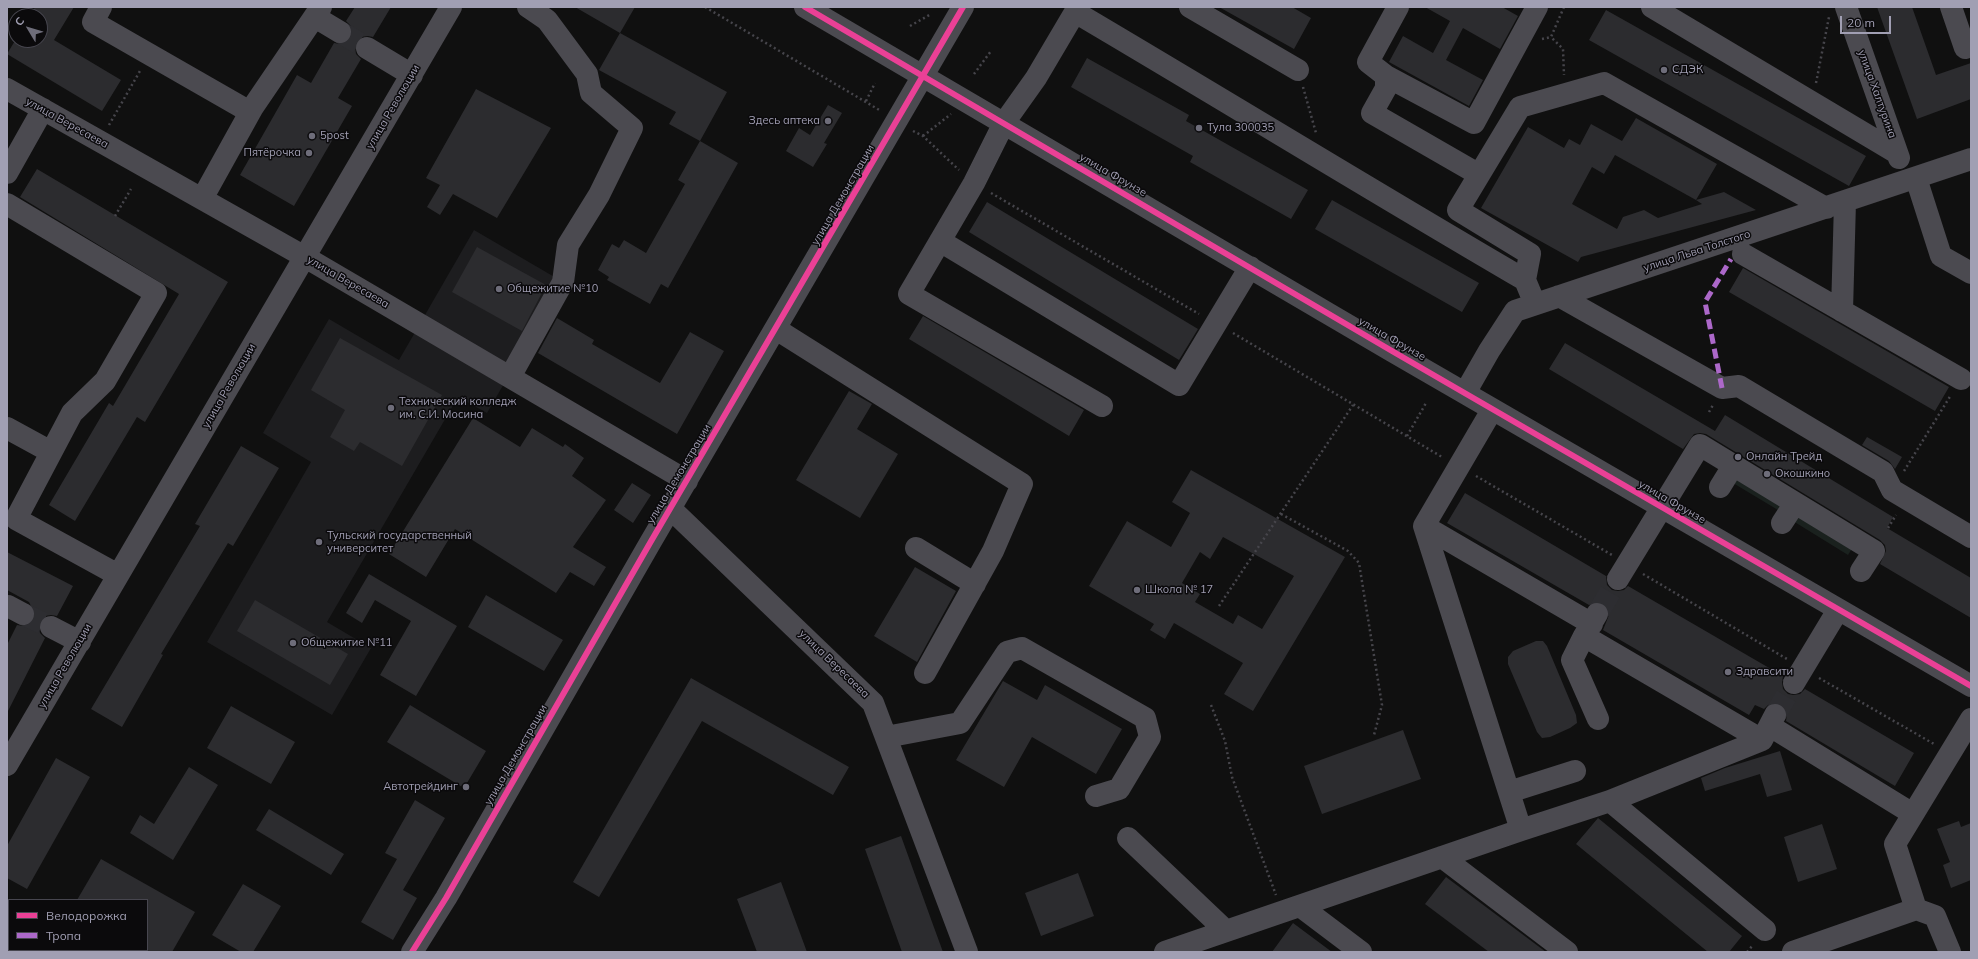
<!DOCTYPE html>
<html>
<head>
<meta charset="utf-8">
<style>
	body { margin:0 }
	#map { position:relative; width:1978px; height:959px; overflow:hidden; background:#101010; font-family:Mulish,sans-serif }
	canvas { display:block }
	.frame { position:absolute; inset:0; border:8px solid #a19fb3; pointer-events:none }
	.legend { position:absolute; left:8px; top:899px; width:140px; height:52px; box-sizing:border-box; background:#0b0a0c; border:1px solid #47464f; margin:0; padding:5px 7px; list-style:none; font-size:12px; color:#a19fb3 }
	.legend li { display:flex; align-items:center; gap:8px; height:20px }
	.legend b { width:20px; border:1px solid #47464f }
	.north { position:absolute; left:8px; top:8px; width:40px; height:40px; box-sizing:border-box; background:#0b0a0c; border:1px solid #47464f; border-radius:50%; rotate:308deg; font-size:11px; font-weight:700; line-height:16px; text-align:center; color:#a19fb3 }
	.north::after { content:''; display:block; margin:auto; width:14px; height:18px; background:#6e6d7a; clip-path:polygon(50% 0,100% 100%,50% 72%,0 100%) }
	.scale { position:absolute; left:1840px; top:16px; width:51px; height:18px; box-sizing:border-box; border:2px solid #a19fb3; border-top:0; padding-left:5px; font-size:12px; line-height:14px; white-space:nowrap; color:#a19fb3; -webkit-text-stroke:3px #0b0a0c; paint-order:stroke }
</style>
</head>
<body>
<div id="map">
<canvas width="1978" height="959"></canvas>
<div class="frame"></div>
<ul class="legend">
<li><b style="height:5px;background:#ea4096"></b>Велодорожка</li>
<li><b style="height:5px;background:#ac68c9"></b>Тропа</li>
</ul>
<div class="north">С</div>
<div class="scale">20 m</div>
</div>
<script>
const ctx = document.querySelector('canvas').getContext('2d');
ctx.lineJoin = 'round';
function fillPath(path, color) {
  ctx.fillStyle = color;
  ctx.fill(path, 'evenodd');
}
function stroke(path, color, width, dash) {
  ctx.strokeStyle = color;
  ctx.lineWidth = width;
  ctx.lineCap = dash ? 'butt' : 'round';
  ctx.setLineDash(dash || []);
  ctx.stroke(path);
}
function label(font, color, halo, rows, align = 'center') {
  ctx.font = font + ' Mulish,sans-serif';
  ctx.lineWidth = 3;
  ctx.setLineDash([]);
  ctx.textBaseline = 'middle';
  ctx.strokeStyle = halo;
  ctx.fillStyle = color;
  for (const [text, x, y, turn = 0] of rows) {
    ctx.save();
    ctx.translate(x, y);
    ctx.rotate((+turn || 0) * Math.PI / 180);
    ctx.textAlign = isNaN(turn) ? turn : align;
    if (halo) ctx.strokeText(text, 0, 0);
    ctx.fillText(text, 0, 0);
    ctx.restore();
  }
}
const built = new Path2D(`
	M 474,230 L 563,282 L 487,413 L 458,397 L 327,622 L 371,648 L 332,715 L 207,642 L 311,462 L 263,433 L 329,319 L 399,360 Z`);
const green = new Path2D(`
	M 1738,475 L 1782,503 L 1778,510 L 1733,483 Z
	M 1798,512 L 1853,547 L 1848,555 L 1793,521 Z`);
const building = new Path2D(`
	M 35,7 L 74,7 L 54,40 L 121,80 L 102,111 L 7,54 L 16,39 L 40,40 L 40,16 L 30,16 Z
	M 355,7 L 391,7 L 373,37 L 368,36 L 361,37 L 356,42 L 355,47 L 356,54 L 361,59 L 338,98 L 352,106 L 294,206 L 240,175 L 297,75 L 311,83 L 334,43 L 340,44 L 346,43 L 350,39 L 352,32 L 351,26 L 346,21 Z
	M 575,7 L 635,7 L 620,33 Z
	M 1219,7 L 1292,7 L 1311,18 L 1294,49 Z
	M 1425,7 L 1502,7 L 1518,16 L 1500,49 L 1463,28 L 1446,60 L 1483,80 L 1469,106 L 1389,62 L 1403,36 L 1433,53 L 1450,21 Z
	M 1877,7 L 1912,7 L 1936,75 L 1971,63 L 1971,99 L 1917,119 Z
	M 1606,10 L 1866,156 L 1849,186 L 1589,40 Z
	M 620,33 L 727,92 L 700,141 L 669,124 L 676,112 L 599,70 Z
	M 1087,58 L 1189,115 L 1186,121 L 1308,190 L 1291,219 L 1190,162 L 1193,156 L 1071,87 Z
	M 476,89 L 551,128 L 497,218 L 453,194 L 440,215 L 427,207 L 440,185 L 426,178 Z
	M 828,105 L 842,113 L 824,143 L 827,144 L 813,167 L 786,151 L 799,128 L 810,135 Z
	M 1636,118 L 1717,164 L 1696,200 L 1724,192 L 1756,210 L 1581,257 L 1578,262 L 1481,208 L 1528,127 L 1564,148 L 1569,139 L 1580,145 L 1591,124 L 1622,141 ZM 1615,155 L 1696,200 L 1702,204 L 1658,218 L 1644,210 L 1623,217 L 1617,229 L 1572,204 L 1592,167 L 1604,174 Z
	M 700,141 L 738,163 L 668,288 L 661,284 L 650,304 L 607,280 L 609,277 L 598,270 L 612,244 L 619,248 L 624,240 L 646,253 L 685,184 L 678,180 Z
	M 37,169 L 228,282 L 145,422 L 137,417 L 75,521 L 49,505 L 109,403 L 113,406 L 179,294 L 20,197 Z
	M 1332,200 L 1479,283 L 1462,312 L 1315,229 Z
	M 987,202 L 1198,329 L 1179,360 L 969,232 Z
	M 477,247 L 546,285 L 522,331 L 452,292 Z
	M 1743,268 L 1949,387 L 1935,411 L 1729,292 Z
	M 923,316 L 1084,410 L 1069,436 L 909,339 Z
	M 557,318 L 594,340 L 592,344 L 660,383 L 690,332 L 724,351 L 677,434 L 538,353 Z
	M 340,338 L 442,395 L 402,466 L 360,442 L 354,451 L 330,437 L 345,410 L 311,390 Z
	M 1565,343 L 1715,431 L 1725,415 L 1893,517 L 1887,528 L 1971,578 L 1971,618 L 1880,564 L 1886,551 L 1885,545 L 1880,540 L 1706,434 L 1700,433 L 1694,434 L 1683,449 L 1549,369 Z
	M 849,391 L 872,404 L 857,429 L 898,454 L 860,518 L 796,480 Z
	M 473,418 L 520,447 L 532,428 L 563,447 L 565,444 L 584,458 L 572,476 L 606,500 L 573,547 L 606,567 L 594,586 L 570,572 L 556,593 L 455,529 L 426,577 L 389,554 Z
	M 1867,437 L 1902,457 L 1895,469 L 1889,461 L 1862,445 Z
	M 241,446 L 279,468 L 233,546 L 228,543 L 161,654 L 163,655 L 122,727 L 91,709 L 200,526 L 195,524 Z
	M 1191,470 L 1345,557 L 1253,711 L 1224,694 L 1243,663 L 1174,623 L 1165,639 L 1150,630 L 1154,624 L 1089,586 L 1127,521 L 1171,547 L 1190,513 L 1172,502 ZM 1223,537 L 1294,576 L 1262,629 L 1238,615 L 1233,624 L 1195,602 L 1200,594 L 1182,583 L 1200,552 L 1210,559 Z
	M 632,483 L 651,495 L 633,523 L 614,510 Z
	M 1465,493 L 1606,576 L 1607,585 L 1612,590 L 1618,591 L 1624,590 L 1628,586 L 1783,676 L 1782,682 L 1783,689 L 1788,694 L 1793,695 L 1800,694 L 1805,689 L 1914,753 L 1895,786 L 1786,721 L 1787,714 L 1786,709 L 1781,704 L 1774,703 L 1768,705 L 1764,709 L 1755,705 L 1749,715 L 1603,630 L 1609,615 L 1608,608 L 1604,603 L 1597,602 L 1589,605 L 1447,523 Z
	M 7,552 L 73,586 L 57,616 L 51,615 L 45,616 L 40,622 L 39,628 L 40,633 L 45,638 L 7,713 L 7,645 L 17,625 L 24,626 L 29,625 L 34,620 L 35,614 L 29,602 L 7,590 Z
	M 915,567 L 956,591 L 917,662 L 874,636 Z
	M 369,574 L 457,626 L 416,696 L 380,675 L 411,621 L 375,600 L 362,623 L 346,613 Z
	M 486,595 L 563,640 L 544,671 L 468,627 Z
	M 255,600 L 348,654 L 330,685 L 237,631 Z
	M 1536,641 L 1543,641 L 1547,646 L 1576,715 L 1577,723 L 1570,728 L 1550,737 L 1542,738 L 1537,732 L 1508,664 L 1508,657 L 1513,651 Z
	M 691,678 L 849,767 L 833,795 L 702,721 L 599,897 L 573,882 Z
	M 1003,681 L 1037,700 L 1045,685 L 1122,729 L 1096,774 L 1032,737 L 1004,787 L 956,760 Z
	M 410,705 L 486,751 L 464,788 L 387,742 Z
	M 231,706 L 295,742 L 271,784 L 207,748 Z
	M 1403,730 L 1421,779 L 1322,814 L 1304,766 Z
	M 1780,751 L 1792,790 L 1767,797 L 1760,774 L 1705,791 L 1701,778 L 1725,768 Z
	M 56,758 L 90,777 L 27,889 L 7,878 L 7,846 Z
	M 189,767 L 218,785 L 173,860 L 130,833 L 140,815 L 154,824 Z
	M 415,800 L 445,818 L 403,890 L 417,898 L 393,940 L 361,922 L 397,859 L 385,853 Z
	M 269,809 L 344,854 L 331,875 L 256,830 Z
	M 1598,818 L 1742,936 L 1729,952 L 1708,952 L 1576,844 Z
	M 1959,821 L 1961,827 L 1971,823 L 1971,880 L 1951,888 L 1943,865 L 1950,862 L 1937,829 Z
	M 1822,824 L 1837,869 L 1798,882 L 1784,837 Z
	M 901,836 L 932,922 L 943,952 L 902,952 L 865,849 Z
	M 101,859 L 195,912 L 172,952 L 147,952 L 147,900 L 77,900 Z
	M 1078,873 L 1094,916 L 1041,936 L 1025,893 Z
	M 1446,877 L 1546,952 L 1489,952 L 1425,904 Z
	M 781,882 L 807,952 L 757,952 L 737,899 Z
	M 243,884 L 281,906 L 253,952 L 241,952 L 212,935 Z
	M 1293,923 L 1332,952 L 1272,952 Z`);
const minorTunnel = new Path2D(`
	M 340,32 L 367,48
	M 1599,611 L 1618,579
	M 23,614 L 51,627
	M 1775,715 L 1794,683`);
const path = new Path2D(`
	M 705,7 L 881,111
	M 1564,7 L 1551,37 L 1563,49 L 1564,75
	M 910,26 L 931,14
	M 1542,39 L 1551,37
	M 974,74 L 991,51
	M 1816,83 L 1829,17
	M 1303,87 L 1316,133
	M 866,101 L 875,83
	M 109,125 L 140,71
	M 913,131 L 923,136 L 959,170
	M 923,136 L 951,114
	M 991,193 L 1199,314
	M 115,216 L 131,189
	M 1233,333 L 1442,457
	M 1709,412 L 1713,405
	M 1407,436 L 1426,403
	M 1904,471 L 1951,395
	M 1476,476 L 1612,555
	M 1281,514 L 1348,551 L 1359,563 L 1382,705 L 1374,735
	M 1888,528 L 1896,515
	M 1643,574 L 1787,659
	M 1219,606 L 1353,405
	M 1819,678 L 1934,744
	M 1211,705 L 1225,741 L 1232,777 L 1276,895
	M 1747,952 L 1753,945`);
const minor = new Path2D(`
	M 101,7 L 93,22 L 250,112
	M 805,7 L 1392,351 L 1971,686
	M 1190,7 L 1298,70
	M 1398,7 L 1368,62 L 1386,76 L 1386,88 L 1372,113 L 1478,174
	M 1652,7 L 1897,153
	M 1846,7 L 1899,158
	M 1951,7 L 1965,48 L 1971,46
	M 315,17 L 340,32
	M 367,48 L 412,75
	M 1386,76 L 1474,123 L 1537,7
	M 7,89 L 305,257 L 687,481
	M 7,173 L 43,109
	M 1916,178 L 1941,256 L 1971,273
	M 202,199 L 253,107 L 321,7
	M 7,204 L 156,293 L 105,381 L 72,413 L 16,519 L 118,575
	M 940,241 L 1179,385 L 1250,267
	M 1743,254 L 1961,379
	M 1559,296 L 1722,388 L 1739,386 L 1883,472 L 1892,490 L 1971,537
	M 1535,304 L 1525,280 L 1530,254 L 1458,210 L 1520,107 L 1604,83 L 1826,208
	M 1842,311 L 1845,202
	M 776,329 L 1022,484 L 993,551 L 925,673
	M 510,377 L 563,282 L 568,245 L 599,195 L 632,128 L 591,93 L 587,74 L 547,20 L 528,7
	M 1465,393 L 1489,351 L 1515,311 L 1971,159
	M 1102,406 L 909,294 L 974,183 L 1004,123 L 1036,78 L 1075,12 C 1226,101 1374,192 1525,280
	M 1492,410 L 1424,526 L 1592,624
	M 7,428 L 51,452
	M 1720,487 L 1733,466
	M 671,509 L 873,703 L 967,952
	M 1782,523 L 1795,503
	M 1424,526 L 1521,830
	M 916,548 L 975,584
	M 1618,579 L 1700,445 L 1874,551 L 1861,571
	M 8,606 L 23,614
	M 1597,614 L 1584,636 L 1762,740
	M 51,627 L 80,642
	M 1584,636 L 1572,660 L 1598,719
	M 1794,683 L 1838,610
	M 1778,731 L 1913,814
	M 886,737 L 960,723 L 1007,652 L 1022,648 L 1145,718 L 1150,737 L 1119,789 L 1096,796
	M 7,765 L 451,7
	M 1509,792 L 1575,771
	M 1610,801 L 1765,930
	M 1128,838 L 1226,931
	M 1442,857 L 1567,952
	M 1300,906 L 1361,952
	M 412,952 L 446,898 L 650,543 L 963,7
	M 1165,952 L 1521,830 L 1610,801 L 1762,740 L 1775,715
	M 1793,952 L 1916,909
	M 1950,952 L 1935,916 L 1916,909 L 1895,844 L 1971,719`);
const major = new Path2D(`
	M 9,950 L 11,952`);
const quiet = new Path2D(`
	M 1722,388 L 1705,302 L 1731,259`);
const cycleway = new Path2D(`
	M 805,7 L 1392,351 L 1971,686
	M 412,952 L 446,898 L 650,543 L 963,7`);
const markers = [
	[1664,70,4,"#6e6d7a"],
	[828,121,4,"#6e6d7a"],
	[1199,128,4,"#6e6d7a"],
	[312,136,4,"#6e6d7a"],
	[309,153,4,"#6e6d7a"],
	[499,289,4,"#6e6d7a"],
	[391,408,4,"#6e6d7a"],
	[1738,457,4,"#6e6d7a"],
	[1767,474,4,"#6e6d7a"],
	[319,542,4,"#6e6d7a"],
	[1137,590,4,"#6e6d7a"],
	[293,643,4,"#6e6d7a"],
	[1728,672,4,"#6e6d7a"],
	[466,787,4,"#6e6d7a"]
];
const poiNames = [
	["СДЭК",1672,70],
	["Здесь аптека",820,121,"right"],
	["Тула 300035",1207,128],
	["5post",320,136],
	["Пятёрочка",301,153,"right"],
	["Общежитие №10",507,289],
	["Технический колледж",399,402],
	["им. С.И. Мосина",399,415],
	["Онлайн Трейд",1746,457],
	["Окошкино",1775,474],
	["Тульский государственный",327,536],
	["университет",327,549],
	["Школа № 17",1145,590],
	["Общежитие №11",301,643],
	["Здравсити",1736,672],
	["Автотрейдинг",458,787,"right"]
];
const streetNames = [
	["улица Халтурина",1877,94,70],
	["улица Революции",393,107,-60],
	["улица Вересаева",67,123,29],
	["улица Фрунзе",1113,175,30],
	["улица Демонстрации",843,195,-60],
	["улица Льва Толстого",1697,251,-18],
	["улица Вересаева",348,282,30],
	["улица Фрунзе",1392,339,30],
	["улица Революции",229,386,-60],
	["улица Демонстрации",679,474,-59],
	["улица Фрунзе",1672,502,30],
	["улица Вересаева",834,664,44],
	["улица Революции",65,666,-60],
	["улица Демонстрации",516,755,-60]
];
fillPath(built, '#1d1d1f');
fillPath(green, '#1a211e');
fillPath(building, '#2c2c2f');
stroke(minorTunnel, '#2d2d31', 22, [22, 11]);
stroke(path, '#46454b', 2.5, [2, 3]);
stroke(minor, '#4b4a50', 22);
stroke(major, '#47464b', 22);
stroke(quiet, '#ac68c9', 5, [10, 5]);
stroke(cycleway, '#ea4096', 6);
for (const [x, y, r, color] of markers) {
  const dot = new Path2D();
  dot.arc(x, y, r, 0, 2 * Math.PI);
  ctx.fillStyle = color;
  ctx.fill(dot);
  stroke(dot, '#0b0a0c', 1.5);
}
label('11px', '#a19fb3', '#0b0a0c', poiNames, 'left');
label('11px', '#a19fb3', '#0b0a0c', streetNames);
</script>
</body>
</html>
